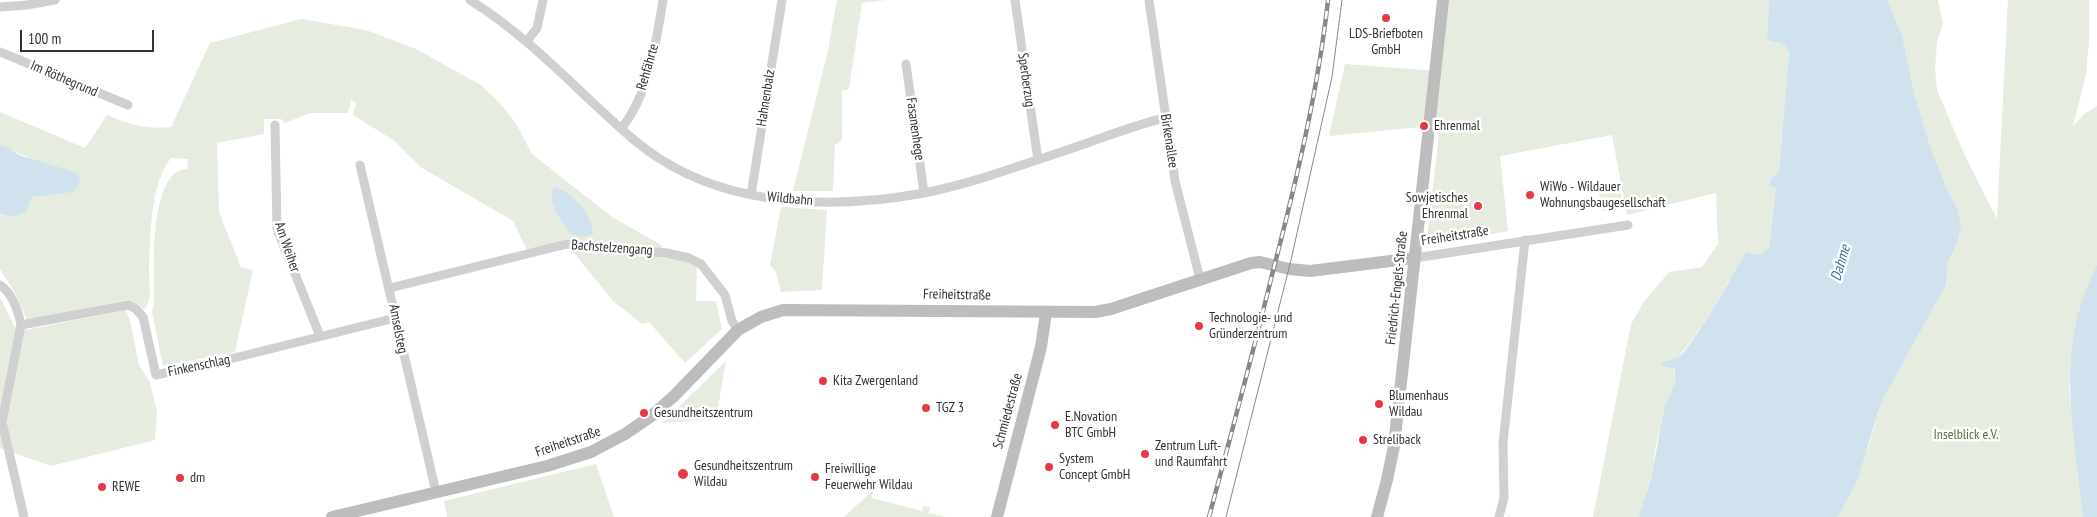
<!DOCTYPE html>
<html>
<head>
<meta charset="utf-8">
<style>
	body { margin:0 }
	#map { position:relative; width:2097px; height:517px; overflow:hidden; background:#fff; font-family:"PT Sans Narrow",sans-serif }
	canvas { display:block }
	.scale { position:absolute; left:20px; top:30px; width:134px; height:22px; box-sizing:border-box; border:2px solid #333; border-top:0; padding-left:6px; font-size:15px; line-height:18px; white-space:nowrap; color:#333; -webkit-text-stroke:4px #fff; paint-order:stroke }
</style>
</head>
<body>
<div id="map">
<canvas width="2097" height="517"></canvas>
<div class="scale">100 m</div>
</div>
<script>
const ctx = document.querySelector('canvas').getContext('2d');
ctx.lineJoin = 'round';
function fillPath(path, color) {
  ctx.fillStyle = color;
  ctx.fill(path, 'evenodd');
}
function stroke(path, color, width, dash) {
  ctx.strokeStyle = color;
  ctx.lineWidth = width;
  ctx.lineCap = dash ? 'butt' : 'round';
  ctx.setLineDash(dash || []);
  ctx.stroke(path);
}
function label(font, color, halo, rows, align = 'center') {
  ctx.font = font + ' "PT Sans Narrow",sans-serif';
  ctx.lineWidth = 5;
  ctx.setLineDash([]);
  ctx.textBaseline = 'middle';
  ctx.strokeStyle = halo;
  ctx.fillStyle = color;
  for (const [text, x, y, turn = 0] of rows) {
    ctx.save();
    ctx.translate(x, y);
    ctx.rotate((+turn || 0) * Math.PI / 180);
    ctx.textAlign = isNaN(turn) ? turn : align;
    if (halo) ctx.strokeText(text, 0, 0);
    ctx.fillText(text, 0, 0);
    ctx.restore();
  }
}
const green = new Path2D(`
	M 837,0 L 886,0 L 862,3 L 849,89 L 842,91 L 842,140 L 835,145 L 833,191 L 793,191 L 828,50 Z
	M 1446,0 L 1769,0 L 1767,38 L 1771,42 C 1781,42 1785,43 1789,53 L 1779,171 L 1770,179 L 1769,187 L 1776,188 L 1769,248 L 1728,282 L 1709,316 L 1679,357 L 1673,368 L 1675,373 L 1674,387 L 1665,409 L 1656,445 L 1653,470 L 1639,517 L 1593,517 L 1631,324 L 1643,303 L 1669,272 L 1702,267 L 1718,244 L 1716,193 L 1627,215 L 1612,135 L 1500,156 L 1508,231 L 1430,245 L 1427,242 L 1427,237 L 1440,125 L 1329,136 L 1345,64 L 1439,71 Z
	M 1887,0 L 1938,0 L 1943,24 L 1937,42 L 1935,69 L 1937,90 L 1966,158 L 1997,219 L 2008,0 L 2089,0 L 2089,40 L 2086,75 L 2073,126 L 2084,114 L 2097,106 L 2097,264 L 2081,304 L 2072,345 L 2069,389 L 2083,517 L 1838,517 L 1870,442 L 1881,403 L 1946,285 L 1948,263 L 1957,242 L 1957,208 L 1947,189 L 1932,152 L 1915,96 L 1902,35 Z
	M 301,19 L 366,30 L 416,49 L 481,85 L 498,101 L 515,122 L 532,154 L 612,217 L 663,246 L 659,250 L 602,245 L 527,250 L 513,221 L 422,168 L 393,140 L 353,115 L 356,103 L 351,100 L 348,113 L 310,113 L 285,123 L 281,119 L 264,119 L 264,134 L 217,143 L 219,212 L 241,267 L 253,270 L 235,352 L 163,366 L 152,311 L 154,302 C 154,274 148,170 187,169 L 188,159 L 171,158 C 150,182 150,241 149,273 C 149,286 153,300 144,310 L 139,305 L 126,300 L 27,320 L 15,293 L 0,269 L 0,213 L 6,216 L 32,197 L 43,195 L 34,160 L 0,145 L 0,112 L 85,148 L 107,115 C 128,124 148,130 171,127 L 210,43 Z
	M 1619,183 L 1624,208 L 1602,211 L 1598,187 Z
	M 781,207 L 827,210 L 822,290 L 781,292 L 776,272 L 770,265 Z
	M 569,247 L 680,258 L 697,266 L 696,301 L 716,301 L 722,329 L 685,363 L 649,322 L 642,324 L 613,301 Z
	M 0,297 L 15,327 L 26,330 L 126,310 L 130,321 L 139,365 L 150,382 L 157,412 L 155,440 L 51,466 L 0,448 Z
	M 726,361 L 716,419 L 662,423 Z
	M 596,464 L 614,517 L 447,517 L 444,501 Z
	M 871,492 L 873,492 L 872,498 L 922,511 L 924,506 L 930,507 L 929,513 L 945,517 L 844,517 Z`);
const water = new Path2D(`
	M 1769,0 L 1887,0 L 1902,35 L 1915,96 L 1932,152 L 1947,189 L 1957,208 L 1961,226 L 1957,242 L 1948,263 L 1946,285 L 1881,403 L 1857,481 L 1838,517 L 1639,517 C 1643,501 1650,485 1653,469 C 1657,450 1659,431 1664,412 C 1667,398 1679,383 1674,368 L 1665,367 L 1662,365 L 1663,362 L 1679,357 L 1684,352 L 1709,316 L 1746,252 L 1760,255 L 1769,248 L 1776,188 L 1769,187 L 1770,179 L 1779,171 L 1789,53 C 1785,43 1781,42 1771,42 L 1767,38 Z
	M 0,145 L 7,147 L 19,155 L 77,173 L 80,179 L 77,188 L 72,192 L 32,197 L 26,212 C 17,216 9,218 0,213 Z
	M 554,187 C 572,192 594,215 592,234 L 587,237 L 571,234 C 562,221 546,203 554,187 Z
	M 2097,264 L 2097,517 L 2083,517 C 2076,446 2059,373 2081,304 C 2085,290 2092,277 2097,264 Z`);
const street = new Path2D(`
	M 470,0 C 516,29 553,65 592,102 C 614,122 635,143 660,159 C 737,208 837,209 924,193 C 970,184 1016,167 1061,152 C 1095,141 1130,126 1165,118
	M 1015,0 L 1038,160
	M 1149,0 L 1175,181 L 1200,279
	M 0,7 L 27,5 L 55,0
	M 527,41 L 537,28 L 543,0
	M 0,52 L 128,105
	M 906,64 L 924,193
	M 275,125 L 277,229 L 320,336
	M 621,129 C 649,94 656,43 663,0
	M 360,165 L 436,492
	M 751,195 L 782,0
	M 1415,258 L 1628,225
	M 0,285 C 12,293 18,310 21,325 L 2,422 L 24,517
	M 390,288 L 567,244 L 667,253 L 689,258 L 701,264 L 725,295 L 732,321 L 738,330
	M 21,325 L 128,305 L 136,309 L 143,317 L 156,375 L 230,359 L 395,318
	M 1499,517 L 1504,498 L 1503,443 L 1525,240`);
const secondary = new Path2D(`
	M 332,517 L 547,466 L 591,452 L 625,434 L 650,417 L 674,396 L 738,330 L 761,317 L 783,310 L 1095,312 L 1111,309 L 1251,263 L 1260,262 L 1289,269 L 1310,271 L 1415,258
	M 997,517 L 1041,347 L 1046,313
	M 1377,517 L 1387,480 L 1394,446 L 1443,0`);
const tram = new Path2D(`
	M 1226,517 L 1291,260 L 1332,77 L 1342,0`);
const rail = new Path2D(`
	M 1209,517 C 1231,435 1253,353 1273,271 C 1296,182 1318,91 1328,0`);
const markers = [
	[1386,18,5,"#e63946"],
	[1424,126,5,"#e63946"],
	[1530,195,5,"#e63946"],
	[1478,206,5,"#e63946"],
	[1199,326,5,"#e63946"],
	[823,381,5,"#e63946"],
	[1379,404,5,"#e63946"],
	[926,408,5,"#e63946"],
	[644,413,5,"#e63946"],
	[1055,425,5,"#e63946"],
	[1363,440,5,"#e63946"],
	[1145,454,5,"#e63946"],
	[1049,467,5,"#e63946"],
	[683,474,6,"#e63946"],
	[815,477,5,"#e63946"],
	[180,478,5,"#e63946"],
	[102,487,5,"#e63946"]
];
const poiNames = [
	["LDS-Briefboten",1386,34,"center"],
	["GmbH",1386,50,"center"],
	["Ehrenmal",1434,126],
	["WiWo - Wildauer",1540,187],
	["Wohnungsbaugesellschaft",1540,203],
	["Sowjetisches",1468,198,"right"],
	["Ehrenmal",1468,214,"right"],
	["Technologie- und",1209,318],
	["Gründerzentrum",1209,334],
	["Kita Zwergenland",833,381],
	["Blumenhaus",1389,396],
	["Wildau",1389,412],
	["TGZ 3",936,408],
	["Gesundheitszentrum",654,413],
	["E.Novation",1065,417],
	["BTC GmbH",1065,433],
	["Streliback",1373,440],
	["Zentrum Luft-",1155,446],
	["und Raumfahrt",1155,462],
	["System",1059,459],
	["Concept GmbH",1059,475],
	["Gesundheitszentrum",694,466],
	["Wildau",694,482],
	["Freiwillige",825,469],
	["Feuerwehr Wildau",825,485],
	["dm",190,478],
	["REWE",112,487]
];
const streetNames = [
	["Rehfährte",648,67,-74],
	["Im Röthegrund",64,79,23],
	["Sperberzug",1026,80,82],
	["Hahnenbalz",766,98,-81],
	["Fasanenhege",915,129,82],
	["Birkenallee",1169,141,81],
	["Wildbahn",790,199,5],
	["Freiheitstraße",1455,236,-9],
	["Am Weiher",287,247,71],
	["Bachstelzengang",612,248,4],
	["Friedrich-Engels-Straße",1397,288,-84],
	["Freiheitstraße",957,295,1],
	["Amselsteg",398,329,79],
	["Finkenschlag",199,366,-12],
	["Schmiedestraße",1008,411,-75],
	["Freiheitstraße",568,442,-19]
];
const parkNames = [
	["Inselblick e.V.",1966,435]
];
const waterNames = [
	["Dahme",1841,263,-74]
];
fillPath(green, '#e6ecdf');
fillPath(water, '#cfe2ee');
stroke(street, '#d0d0d0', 9);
stroke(secondary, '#bdbdbd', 12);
stroke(tram, '#888', 1);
stroke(rail, '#888', 4.5);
stroke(rail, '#fff', 2.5, [8]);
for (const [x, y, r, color] of markers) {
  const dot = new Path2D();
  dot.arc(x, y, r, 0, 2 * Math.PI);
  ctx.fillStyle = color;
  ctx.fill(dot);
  stroke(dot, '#fff', 2);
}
label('14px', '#333', '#fff', poiNames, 'left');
label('14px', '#333', '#fff', streetNames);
label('14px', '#56703f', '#fff', parkNames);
label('italic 15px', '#3f7597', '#fff', waterNames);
</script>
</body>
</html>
